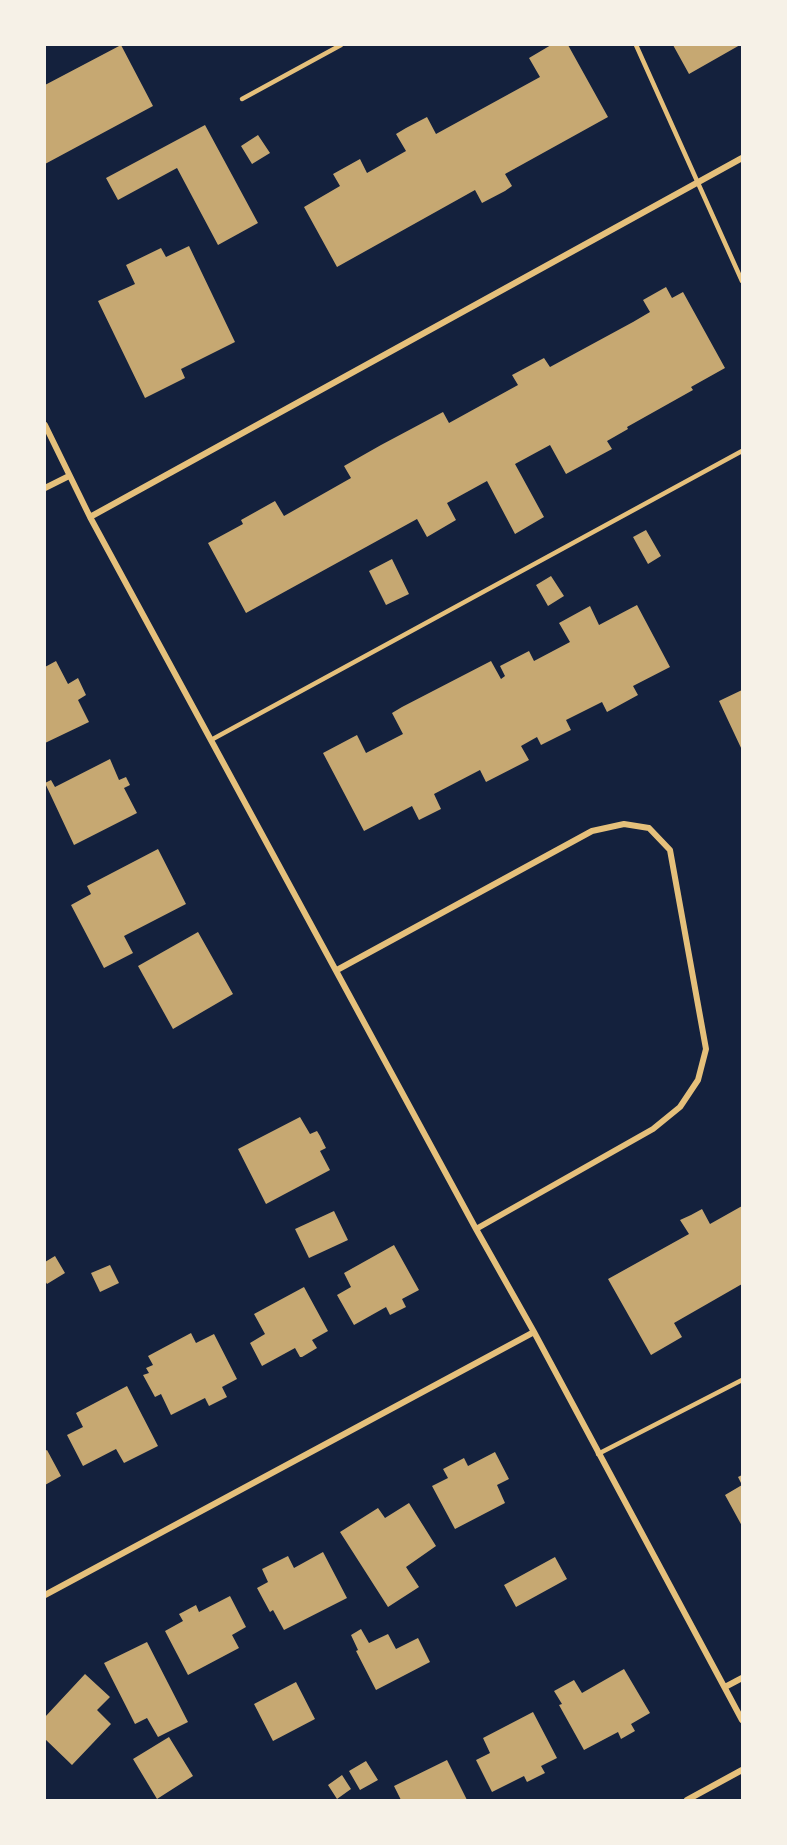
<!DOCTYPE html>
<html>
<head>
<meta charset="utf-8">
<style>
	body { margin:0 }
	#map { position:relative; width:787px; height:1845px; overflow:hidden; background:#14213d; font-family:"Public Sans",sans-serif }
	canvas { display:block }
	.frame { position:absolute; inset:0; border:46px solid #f6f1e7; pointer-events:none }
</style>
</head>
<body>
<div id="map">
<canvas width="787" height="1845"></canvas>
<div class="frame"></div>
</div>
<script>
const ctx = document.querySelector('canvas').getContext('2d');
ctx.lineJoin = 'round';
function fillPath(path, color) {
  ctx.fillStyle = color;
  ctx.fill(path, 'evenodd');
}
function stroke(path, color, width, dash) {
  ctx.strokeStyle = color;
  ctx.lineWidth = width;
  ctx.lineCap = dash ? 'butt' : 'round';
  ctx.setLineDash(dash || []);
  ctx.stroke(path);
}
const building = new Path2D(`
	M 121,45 L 153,106 L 45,164 L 45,85 Z
	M 551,45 L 568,45 L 608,117 L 505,174 L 512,186 L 505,191 L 482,203 L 475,190 L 337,267 L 304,207 L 340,186 L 333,174 L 360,159 L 367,173 L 406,151 L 396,134 L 406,128 L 427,117 L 436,134 L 540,77 L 529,58 Z
	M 673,45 L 740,45 L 689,74 Z
	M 205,125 L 258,223 L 218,245 L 177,168 L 118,200 L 106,178 Z
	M 258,135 L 270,153 L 252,164 L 241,146 Z
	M 189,246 L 235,342 L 181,369 L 185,378 L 145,398 L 98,301 L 135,284 L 126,265 L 161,248 L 166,257 Z
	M 666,287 L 672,298 L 683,292 L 725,368 L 691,387 L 693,390 L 627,427 L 628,429 L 607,441 L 612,449 L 566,474 L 550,445 L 515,464 L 544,517 L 515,534 L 487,481 L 447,503 L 456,520 L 427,537 L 417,519 L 246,613 L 208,543 L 243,524 L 241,520 L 275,501 L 284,516 L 351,478 L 344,466 L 381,445 L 443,412 L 449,423 L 518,385 L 512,375 L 544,358 L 550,367 L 633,322 L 650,312 L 643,300 Z
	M 646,530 L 661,556 L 648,564 L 633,537 Z
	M 392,559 L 409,594 L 386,605 L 369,571 Z
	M 551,576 L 564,596 L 548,606 L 536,585 Z
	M 637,605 L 670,667 L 633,686 L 638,695 L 607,712 L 602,702 L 566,720 L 571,730 L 541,745 L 537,737 L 521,746 L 529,760 L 486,782 L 480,770 L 434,794 L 441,809 L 419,820 L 412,806 L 364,831 L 323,753 L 357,735 L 366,753 L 403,734 L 392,713 L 402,707 L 491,661 L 501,679 L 505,676 L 500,666 L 529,651 L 534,661 L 570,642 L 559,623 L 590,606 L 599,625 Z
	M 56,661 L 68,684 L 78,678 L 86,695 L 78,700 L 89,722 L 45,743 L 45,667 Z
	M 742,690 L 742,750 L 719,701 Z
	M 110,759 L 119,780 L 126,777 L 130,785 L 124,788 L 137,813 L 74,845 L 45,783 L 51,780 L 55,787 Z
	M 158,849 L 186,904 L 124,936 L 133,953 L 104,968 L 71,905 L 91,894 L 87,886 Z
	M 198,932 L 233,994 L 173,1029 L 138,966 Z
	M 300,1117 L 310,1134 L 317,1131 L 320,1136 L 326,1148 L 320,1151 L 330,1170 L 266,1204 L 238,1149 Z
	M 742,1206 L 742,1284 L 674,1323 L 682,1337 L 651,1355 L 608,1279 L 689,1234 L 680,1220 L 691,1215 L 702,1209 L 710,1224 Z
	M 334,1211 L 348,1240 L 309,1258 L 295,1229 Z
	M 394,1245 L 419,1290 L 402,1299 L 406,1307 L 390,1315 L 386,1307 L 354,1325 L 337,1295 L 351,1287 L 344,1273 Z
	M 55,1256 L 65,1273 L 47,1284 L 45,1281 L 45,1262 Z
	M 110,1265 L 119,1283 L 100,1292 L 91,1273 Z
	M 304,1287 L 328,1331 L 312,1340 L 317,1348 L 302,1357 L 300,1357 L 295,1348 L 262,1366 L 250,1343 L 265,1334 L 254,1314 Z
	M 191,1333 L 196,1343 L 214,1334 L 237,1379 L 222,1387 L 227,1397 L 209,1406 L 205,1398 L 171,1415 L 161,1394 L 155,1397 L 143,1375 L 149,1373 L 146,1368 L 153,1365 L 148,1356 Z
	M 127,1386 L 158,1446 L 124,1463 L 116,1449 L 83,1466 L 67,1435 L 83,1427 L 76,1413 Z
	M 47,1450 L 61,1476 L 45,1485 L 45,1451 Z
	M 495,1452 L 509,1479 L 497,1485 L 505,1503 L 455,1529 L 432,1486 L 448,1478 L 443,1469 L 464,1458 L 468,1466 Z
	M 742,1475 L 742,1526 L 725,1495 L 742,1485 L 738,1477 Z
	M 409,1503 L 436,1546 L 406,1567 L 419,1587 L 388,1607 L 340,1532 L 378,1508 L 385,1518 Z
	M 323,1552 L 347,1598 L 284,1630 L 273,1610 L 270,1612 L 257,1588 L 268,1582 L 262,1569 L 288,1556 L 294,1568 Z
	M 555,1557 L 567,1579 L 516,1607 L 504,1585 Z
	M 230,1596 L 246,1627 L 232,1635 L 239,1648 L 188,1675 L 165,1631 L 183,1621 L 179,1614 L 183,1612 L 196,1605 L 199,1612 Z
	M 361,1629 L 369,1643 L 388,1634 L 396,1649 L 418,1638 L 430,1662 L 376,1690 L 356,1651 L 358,1650 L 351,1635 Z
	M 147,1642 L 188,1722 L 158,1737 L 147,1718 L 135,1724 L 104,1663 Z
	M 624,1669 L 650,1713 L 631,1724 L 635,1731 L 621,1739 L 618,1732 L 584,1750 L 559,1705 L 562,1704 L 554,1691 L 574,1680 L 582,1693 Z
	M 85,1674 L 110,1697 L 97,1710 L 111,1724 L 72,1765 L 45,1739 L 45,1717 Z
	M 296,1682 L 315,1719 L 273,1741 L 254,1704 Z
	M 533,1712 L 557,1758 L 541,1766 L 545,1773 L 527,1782 L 524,1776 L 492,1792 L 476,1760 L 490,1753 L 483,1738 Z
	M 169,1737 L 193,1776 L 157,1799 L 133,1759 Z
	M 447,1760 L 467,1800 L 401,1800 L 394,1786 Z
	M 366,1761 L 378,1780 L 360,1790 L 349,1771 Z
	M 342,1775 L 351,1789 L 337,1799 L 328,1785 Z`);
const service = new Path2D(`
	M 636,45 L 742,281
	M 242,99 L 341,45
	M 211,740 L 742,451
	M 598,1454 L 742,1380`);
const minor = new Path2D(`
	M 45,425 L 90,517 L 476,1229 L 534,1332 L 742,1720
	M 45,488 L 69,476
	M 90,517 L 742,158
	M 337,970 L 592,831 L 624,824 L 649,828 L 670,850 L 706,1049 L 698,1080 L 680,1107 L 653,1129 L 476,1229
	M 45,1595 L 534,1332
	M 725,1687 L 742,1678
	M 687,1800 L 742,1770`);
fillPath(building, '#c6a872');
stroke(service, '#e5c07b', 4.5);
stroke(minor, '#e5c07b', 6);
</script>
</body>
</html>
